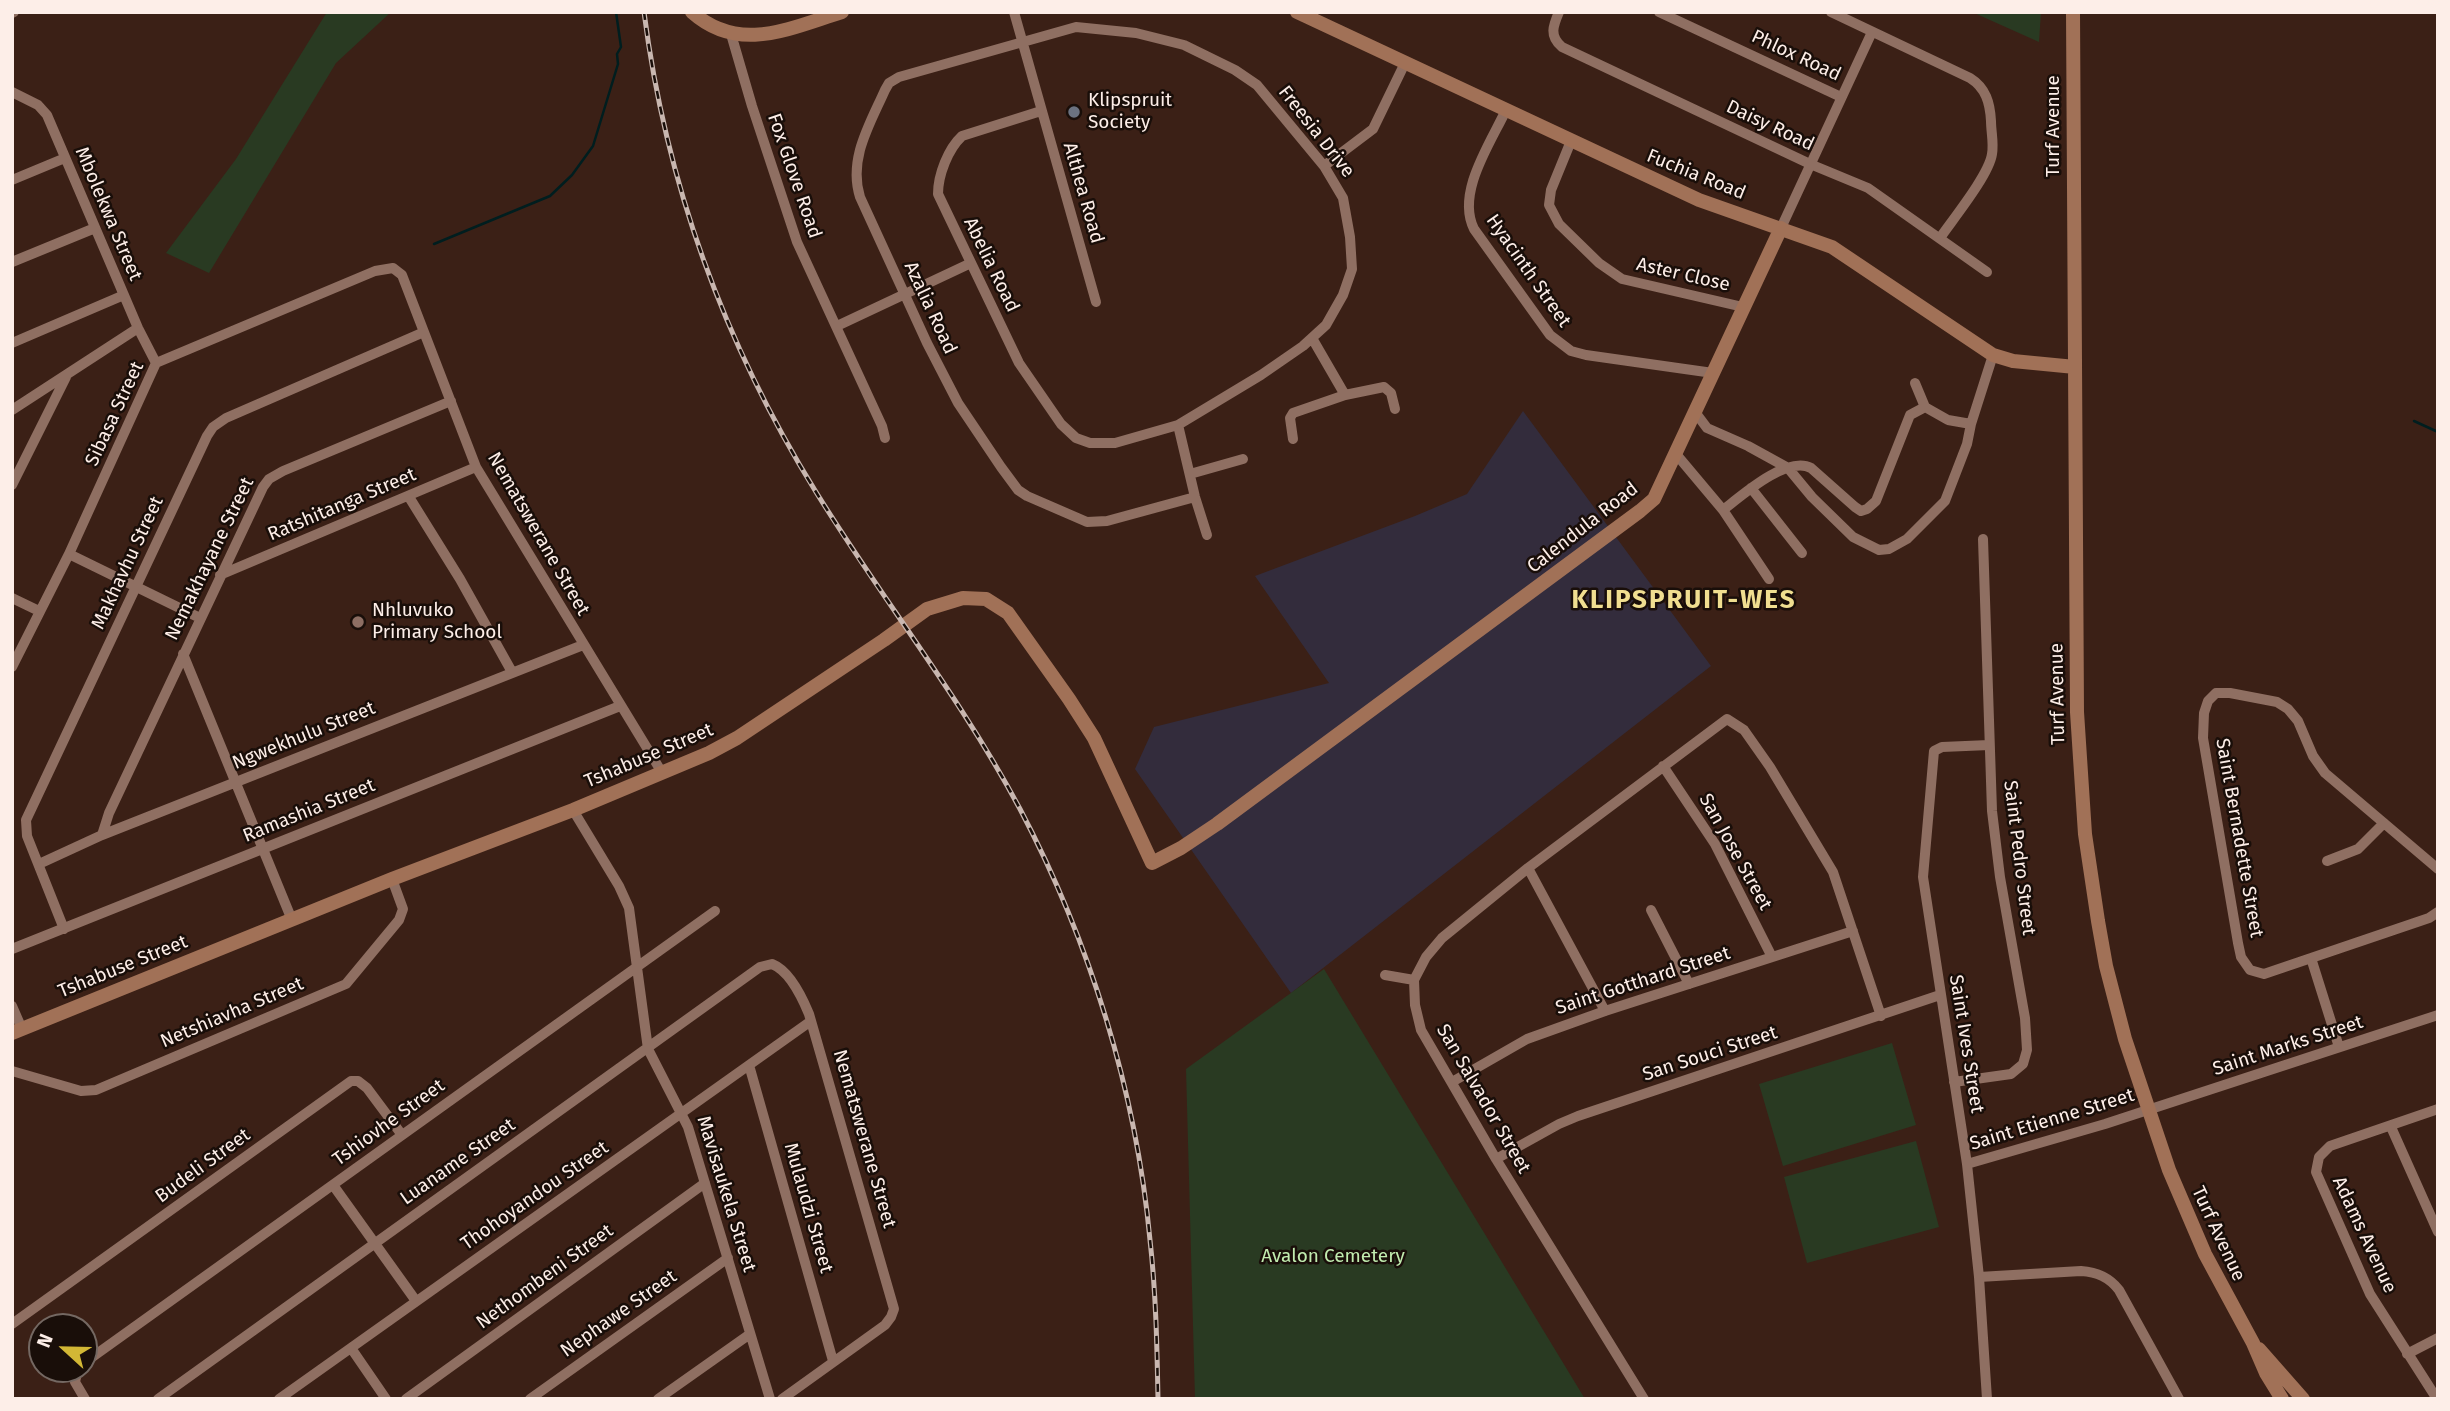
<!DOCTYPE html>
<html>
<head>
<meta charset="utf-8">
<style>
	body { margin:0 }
	#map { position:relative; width:2450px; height:1411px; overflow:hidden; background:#3b2016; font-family:"Fira Sans",sans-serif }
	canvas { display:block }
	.frame { position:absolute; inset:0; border:14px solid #fdeee8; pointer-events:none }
	.north { position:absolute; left:28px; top:1313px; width:70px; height:70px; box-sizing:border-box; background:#190e09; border:2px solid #746862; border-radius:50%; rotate:292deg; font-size:19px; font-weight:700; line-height:28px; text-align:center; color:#fdeee8 }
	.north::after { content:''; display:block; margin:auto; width:24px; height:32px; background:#d2b735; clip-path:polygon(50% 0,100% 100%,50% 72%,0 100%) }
</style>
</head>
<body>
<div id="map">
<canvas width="2450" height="1411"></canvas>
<div class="frame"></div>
<div class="north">N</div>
</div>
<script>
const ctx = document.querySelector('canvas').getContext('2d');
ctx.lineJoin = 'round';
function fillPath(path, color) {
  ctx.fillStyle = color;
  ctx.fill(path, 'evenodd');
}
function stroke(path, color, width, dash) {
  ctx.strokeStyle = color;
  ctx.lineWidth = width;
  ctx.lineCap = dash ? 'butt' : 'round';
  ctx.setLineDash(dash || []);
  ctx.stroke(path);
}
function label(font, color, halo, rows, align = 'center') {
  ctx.font = font + ' "Fira Sans",sans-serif';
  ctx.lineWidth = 5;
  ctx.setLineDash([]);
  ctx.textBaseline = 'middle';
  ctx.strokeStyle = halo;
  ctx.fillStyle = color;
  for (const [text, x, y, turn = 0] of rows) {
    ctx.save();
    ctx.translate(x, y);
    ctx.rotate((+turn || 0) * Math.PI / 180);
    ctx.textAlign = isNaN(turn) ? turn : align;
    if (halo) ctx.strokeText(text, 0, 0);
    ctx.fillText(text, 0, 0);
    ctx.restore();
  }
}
const industrial = new Path2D(`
	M 1523,411 L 1711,666 L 1291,993 L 1135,769 L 1154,727 L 1329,683 L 1255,576 L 1415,516 L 1467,494 Z`);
const green = new Path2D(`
	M 327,12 L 391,12 L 336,63 L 209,273 L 166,253 L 236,159 Z
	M 1972,12 L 2041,12 L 2039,42 Z
	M 1324,969 L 1585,1399 L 1195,1399 L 1186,1069 Z
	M 1892,1043 L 1916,1125 L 1783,1166 L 1759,1084 Z
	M 1916,1141 L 1939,1227 L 1807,1263 L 1784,1177 Z`);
const stream = new Path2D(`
	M 434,244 L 550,196 L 572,175 L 593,146 L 618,64 L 617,54 L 621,47 L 616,12
	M 2414,421 L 2438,432`);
const street = new Path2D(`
	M 1014,12 L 1096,302
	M 1559,12 C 1553,26 1549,36 1562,47 L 1810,164 L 1868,188 L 1987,272
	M 1659,12 L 1841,97
	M 1831,12 L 1970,78 C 1986,88 1990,103 1991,121 C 1991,132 1994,143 1992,154 C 1989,175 1953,219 1940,238
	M 12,13 L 14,12
	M 731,34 L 752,106 L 797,242 L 882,426 L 885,438
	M 12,92 L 38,105 L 47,115 L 138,328 L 156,363
	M 1506,110 C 1490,144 1456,193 1474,229 L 1550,335 L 1571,351 L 1586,355 L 1713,373
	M 1041,111 L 962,136 C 948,149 938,175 938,194 L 1019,363 L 1061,424 L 1076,438 L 1090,443 L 1115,443 L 1178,425 L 1261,375 L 1303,346 L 1326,325 L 1343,295 L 1352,269 L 1350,237 L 1343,198 L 1324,166 L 1257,85 L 1235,70 L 1184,45 L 1136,33 L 1076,27 L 899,77 L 889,83 L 885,90 C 870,124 848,159 860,197 L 927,343 L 958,403 L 1001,467 L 1018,490 L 1027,496 L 1087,522 L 1107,521 L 1195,497
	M 1571,141 L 1551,190 L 1549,205 L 1559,224 L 1599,263 L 1622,279 L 1743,307
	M 1324,166 L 1373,129 L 1405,63
	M 12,180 L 65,158
	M 1781,228 L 1872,32
	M 12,262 L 95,228
	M 837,326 L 971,263
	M 1312,338 L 1345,395
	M 12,343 L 124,295
	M 1915,383 L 1925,407
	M 12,410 L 138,328
	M 1695,412 L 1707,428 L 1748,446 L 1788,468 L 1812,497 L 1853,537 L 1879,550 L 1889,549 L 1907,539 L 1945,501 L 1967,444 L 1971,424
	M 1178,425 L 1195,497 L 1207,535
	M 1293,439 L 1290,418 L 1293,413 L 1345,395 L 1384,387 L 1391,393 L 1395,409
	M 1676,454 L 1723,510 L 1769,579
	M 1190,474 L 1243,459
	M 12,485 L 66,377
	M 1751,488 L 1802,553
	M 409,497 L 460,579 L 512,672
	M 1723,510 C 1741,496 1787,455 1811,468 L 1855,507 L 1861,511 L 1867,509 L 1876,501 L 1910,415 L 1925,407 L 1948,420 L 1971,424 L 1993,355
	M 69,554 L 200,618
	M 220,575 L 476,467
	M 12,598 L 39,611
	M 183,654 L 292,920
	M 12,667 L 69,554 L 156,363 L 375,271 L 393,268 L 402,275 L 476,467 L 661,771
	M 1663,766 L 1715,844 L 1772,957
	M 573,810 L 619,886 L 629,908 L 648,1049 L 688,1127 L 770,1399
	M 102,835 L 109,813 L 263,487 L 269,479 L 283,471 L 451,401
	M 2327,861 L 2358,849 L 2384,823
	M 39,864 L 102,835 L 583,645
	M 1528,868 L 1605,1011
	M 2438,869 L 2325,773 L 2313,756 L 2298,721 L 2288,709 L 2277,702 L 2230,693 L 2216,693 L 2208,701 L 2204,713 L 2203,738 L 2238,943 L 2241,957 L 2250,970 L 2264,974 L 2429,918 L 2438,912
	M 1651,910 L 1689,984
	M 64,929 L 27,836 L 26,820 L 207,436 L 213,427 L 226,418 L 424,332
	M 12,949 L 620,706
	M 2311,958 L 2339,1047
	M 1385,975 L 1414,980
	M 12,1006 L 22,1029
	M 749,1065 L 833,1361
	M 12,1071 L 81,1091 L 96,1090 L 346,984 L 399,920 L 403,909 L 392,879
	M 1452,1082 L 1527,1039 L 1605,1011 L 1853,931
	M 1954,1082 L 2011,1074 L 2023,1064 L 2027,1050 L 2025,1018 L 2000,877 L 1992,811 L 1983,539
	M 2391,1127 L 2438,1232
	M 1496,1159 L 1559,1124 L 1578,1116 L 1940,995
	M 1967,1164 L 2105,1124 L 2438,1015
	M 333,1185 L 416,1301
	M 1979,1277 L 2081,1271 C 2097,1272 2109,1277 2119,1290 L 2179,1399
	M 12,1324 L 351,1081 L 358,1081 L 367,1088 L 402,1135
	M 351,1348 L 386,1399
	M 2407,1354 L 2438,1338
	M 84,1363 L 715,911
	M 78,1369 L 75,1382 L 85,1399
	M 158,1399 L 760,967 L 772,964 C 790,971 802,997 809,1014 L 894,1309 L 891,1317 L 885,1325 L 782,1399
	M 279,1399 L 811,1021
	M 406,1399 L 705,1183
	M 530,1399 L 728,1258
	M 658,1399 L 750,1334
	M 1644,1399 L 1496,1159 L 1421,1030 L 1415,1005 L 1414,980 L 1426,957 L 1442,938 L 1528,868 L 1727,719 L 1744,730 L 1770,767 L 1833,872 L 1881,1016
	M 1987,1399 L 1979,1277 L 1967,1164 L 1923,877 L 1934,751 L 1942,747 L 1989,745
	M 2437,1399 L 2370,1294 L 2316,1172 L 2319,1157 L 2330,1146 L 2438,1109`);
const secondary = new Path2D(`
	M 692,12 C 739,54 790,28 842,12
	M 1297,12 L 1699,200 L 1832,247 L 1993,355 L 2013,361 L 2075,367
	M 2073,12 L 2077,712 L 2085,834 L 2098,921 L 2106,966 L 2125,1039 L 2169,1170 L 2205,1254 L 2253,1343 L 2266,1373 L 2282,1399
	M 12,1033 L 392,879 L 573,810 L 709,753 L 737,738 L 884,640 L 927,609 L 963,598 L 986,599 L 1008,613 L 1069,699 L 1094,738 L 1152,863 L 1181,848 L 1217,824 L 1640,511 L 1654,499 L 1781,228
	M 2259,1349 L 2303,1399`);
const rail = new Path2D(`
	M 644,12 C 666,183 725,345 816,492 C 882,599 961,698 1020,809 C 1090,942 1136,1091 1150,1240 C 1156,1293 1157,1346 1158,1399`);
const markers = [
	[1074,112,7,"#6b7280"],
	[358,622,7,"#8d6e63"]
];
const streetNames = [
	["Phlox Road",1796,56,25],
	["Daisy Road",1770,126,25],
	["Turf Avenue",2054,126,-90],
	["Freesia Drive",1316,132,52],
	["Fuchia Road",1696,175,22],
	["Fox Glove Road",794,176,71],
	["Althea Road",1083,193,74],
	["Mbolekwa Street",108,214,67],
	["Abelia Road",991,265,64],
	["Hyacinth Street",1528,271,55],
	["Aster Close",1683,275,13],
	["Azalia Road",930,308,65],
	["Sibasa Street",115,414,-65],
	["Ratshitanga Street",342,505,-23],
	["Calendula Road",1583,528,-38],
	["Nematswerane Street",538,534,60],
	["Nemakhayane Street",210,559,-64],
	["Makhavhu Street",128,563,-65],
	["Turf Avenue",2058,694,-91],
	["Ngwekhulu Street",304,736,-22],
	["Tshabuse Street",649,756,-23],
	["Ramashia Street",309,811,-22],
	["Saint Bernadette Street",2239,838,80],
	["San Jose Street",1735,852,61],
	["Saint Pedro Street",2019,858,83],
	["Tshabuse Street",123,967,-22],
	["Saint Gotthard Street",1643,981,-18],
	["Netshiavha Street",232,1013,-23],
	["Saint Ives Street",1966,1044,81],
	["Saint Marks Street",2288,1046,-18],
	["San Souci Street",1710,1054,-18],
	["San Salvador Street",1483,1099,60],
	["Saint Etienne Street",2052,1120,-17],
	["Tshiovhe Street",389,1123,-36],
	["Nematswerane Street",864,1139,74],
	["Luaname Street",458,1162,-35],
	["Budeli Street",203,1166,-36],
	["Mavisaukela Street",726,1194,73],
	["Thohoyandou Street",535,1196,-35],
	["Mulaudzi Street",808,1208,74],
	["Turf Avenue",2218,1234,65],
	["Adams Avenue",2364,1235,65],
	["Nethombeni Street",545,1277,-36],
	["Nephawe Street",619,1314,-35]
];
const poiNames = [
	["Klipspruit",1088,101],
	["Society",1088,123],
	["Nhluvuko",372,611],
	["Primary School",372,633]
];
const parkNames = [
	["Avalon Cemetery",1333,1257]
];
const districtNames = [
	["KLIPSPRUIT-WES",1684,601]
];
fillPath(industrial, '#332c3c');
fillPath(green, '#293a22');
stroke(stream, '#001e1f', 2.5);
stroke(street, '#8f6f62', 10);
stroke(secondary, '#a17157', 14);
stroke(rail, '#c9b7b0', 5);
stroke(rail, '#190e09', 2.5, [8]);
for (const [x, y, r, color] of markers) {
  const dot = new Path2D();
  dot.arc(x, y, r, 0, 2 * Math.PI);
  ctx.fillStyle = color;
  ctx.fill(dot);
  stroke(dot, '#190e09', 2.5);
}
label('19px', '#fdeee8', '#190e09', streetNames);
label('19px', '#fdeee8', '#190e09', poiNames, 'left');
label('19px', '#c1ecaf', '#190e09', parkNames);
ctx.letterSpacing = '2px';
label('bold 26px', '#f0de90', '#190e09', districtNames);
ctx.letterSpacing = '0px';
</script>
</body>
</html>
